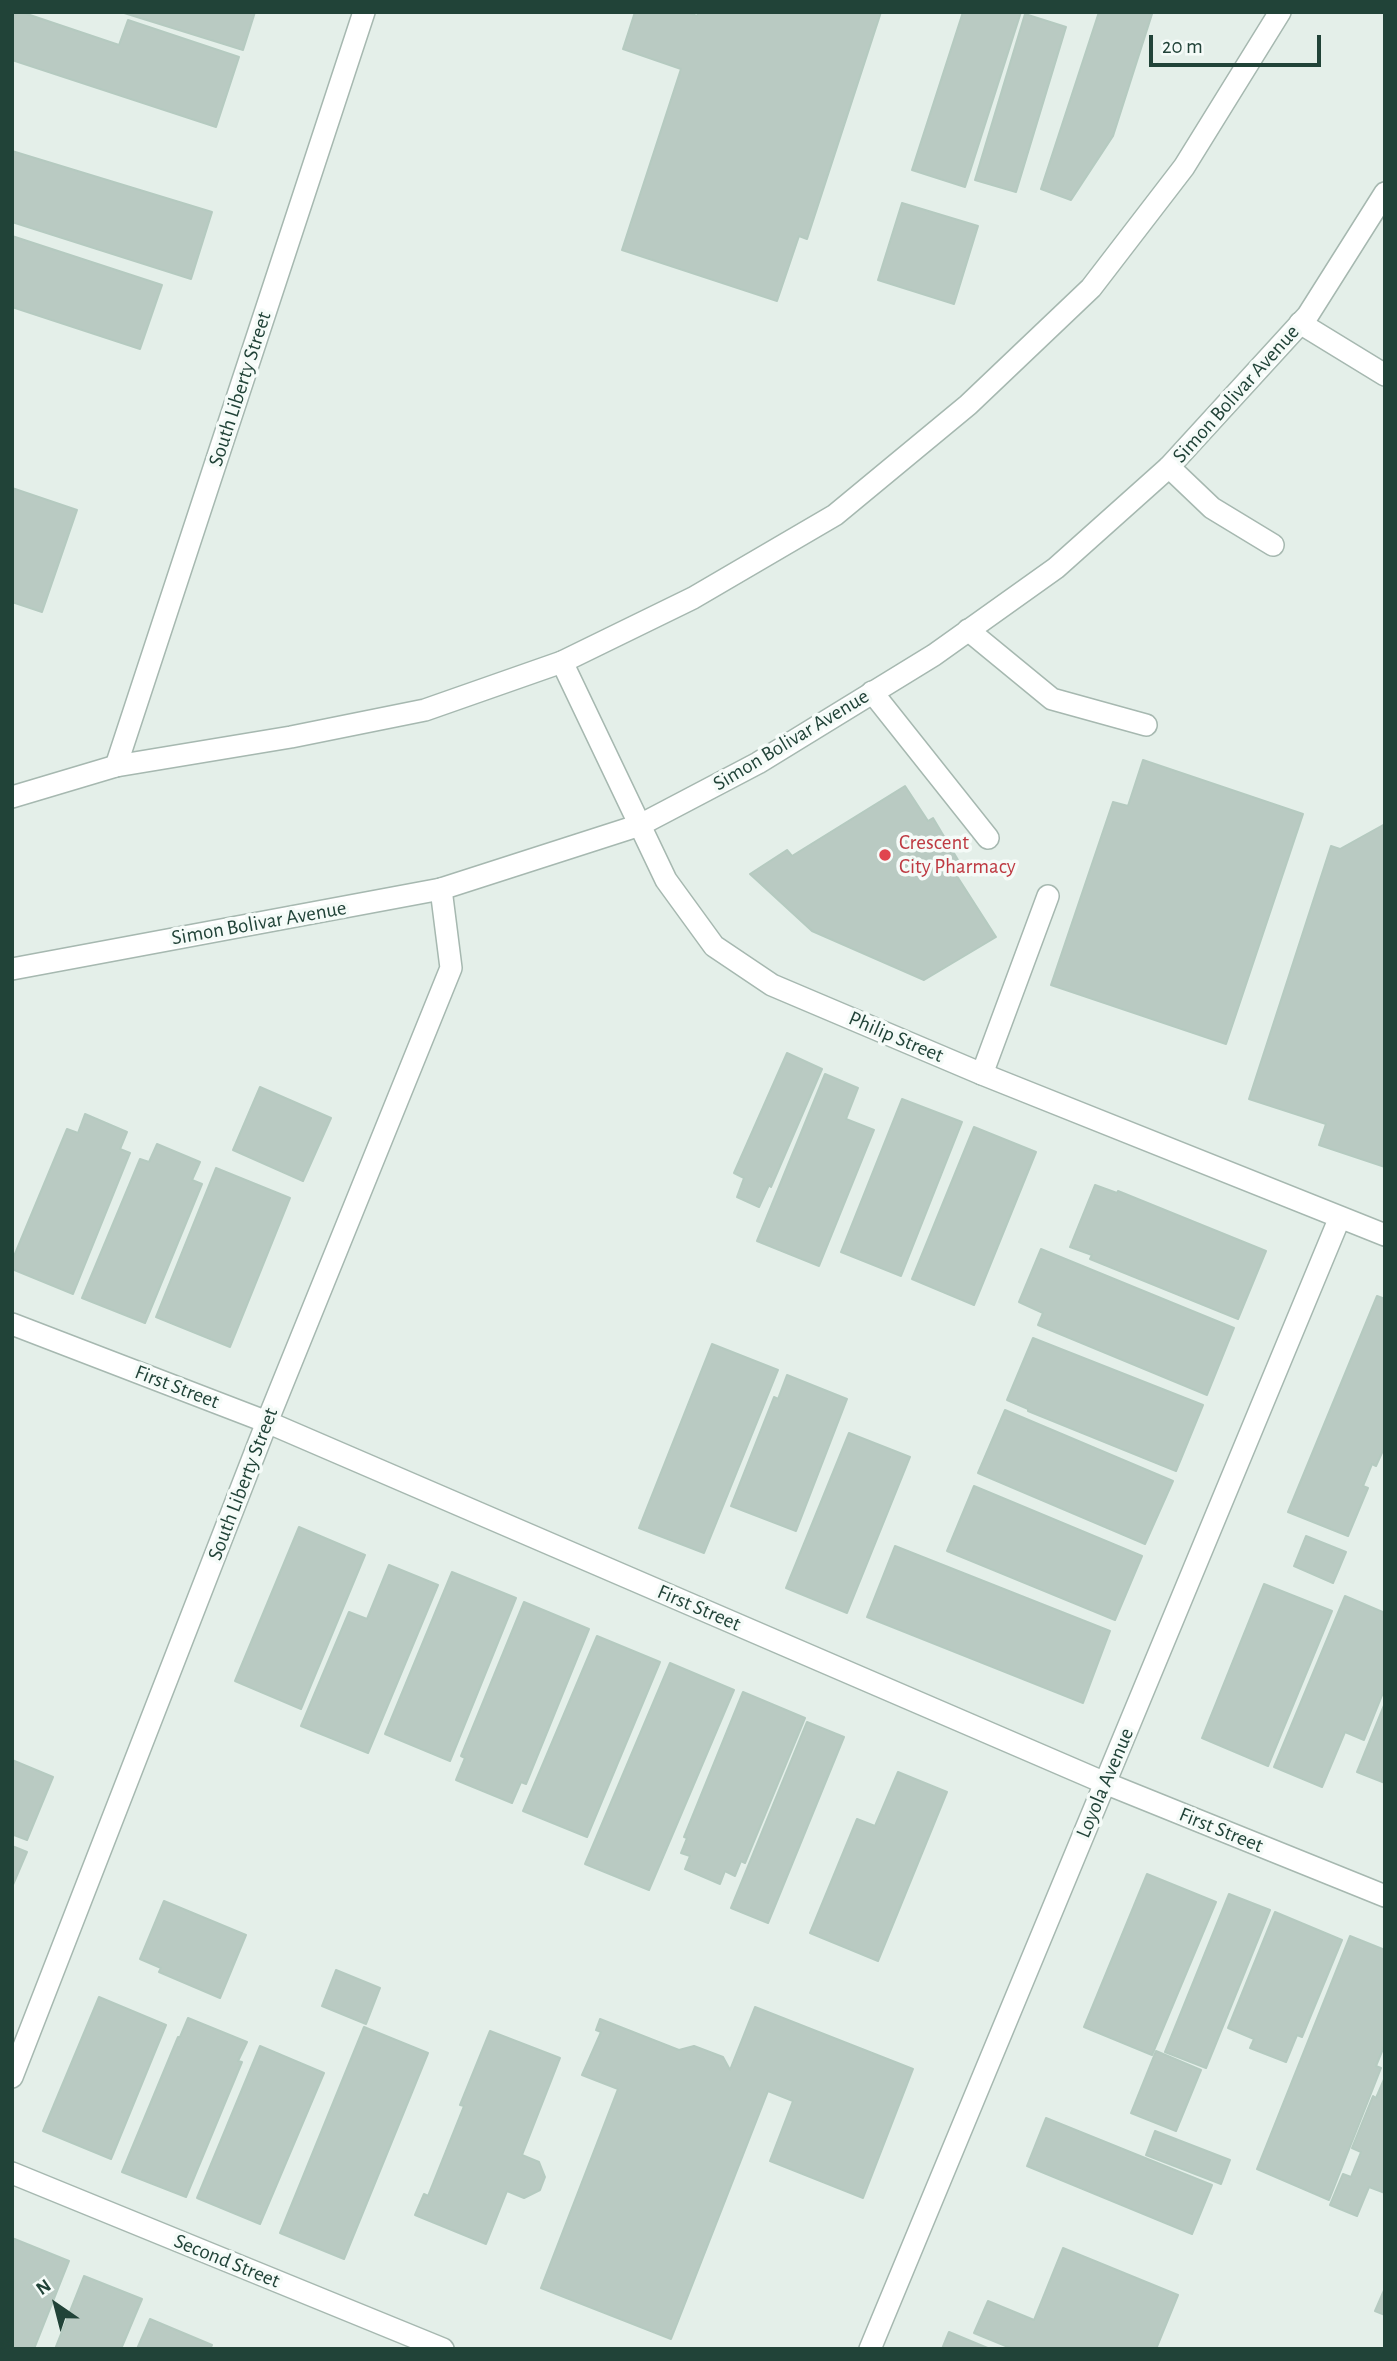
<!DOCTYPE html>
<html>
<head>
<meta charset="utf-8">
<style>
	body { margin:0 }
	#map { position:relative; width:1397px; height:2361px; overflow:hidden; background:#e4efe9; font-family:"Alegreya Sans",sans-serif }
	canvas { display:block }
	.frame { position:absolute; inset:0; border:14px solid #214338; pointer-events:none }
	.north { position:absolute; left:21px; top:2270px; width:70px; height:70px; -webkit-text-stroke:5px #f5fbf8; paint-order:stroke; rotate:325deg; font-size:19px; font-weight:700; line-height:28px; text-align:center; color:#214338 }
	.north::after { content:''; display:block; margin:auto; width:24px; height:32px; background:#214338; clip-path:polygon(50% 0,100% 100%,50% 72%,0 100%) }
	.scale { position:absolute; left:1149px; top:35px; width:172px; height:32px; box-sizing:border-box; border:4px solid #214338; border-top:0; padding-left:9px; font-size:21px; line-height:24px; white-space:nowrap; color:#214338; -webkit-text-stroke:5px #f5fbf8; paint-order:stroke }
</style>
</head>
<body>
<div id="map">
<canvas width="1397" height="2361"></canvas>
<div class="frame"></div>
<div class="north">N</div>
<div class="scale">20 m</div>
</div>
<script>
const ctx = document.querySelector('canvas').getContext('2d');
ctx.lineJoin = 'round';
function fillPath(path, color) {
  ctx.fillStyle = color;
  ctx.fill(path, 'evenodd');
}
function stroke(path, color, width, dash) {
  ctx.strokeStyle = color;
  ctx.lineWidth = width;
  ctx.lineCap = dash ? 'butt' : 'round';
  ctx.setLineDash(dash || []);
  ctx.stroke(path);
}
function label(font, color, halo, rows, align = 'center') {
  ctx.font = font + ' "Alegreya Sans",sans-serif';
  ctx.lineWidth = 7;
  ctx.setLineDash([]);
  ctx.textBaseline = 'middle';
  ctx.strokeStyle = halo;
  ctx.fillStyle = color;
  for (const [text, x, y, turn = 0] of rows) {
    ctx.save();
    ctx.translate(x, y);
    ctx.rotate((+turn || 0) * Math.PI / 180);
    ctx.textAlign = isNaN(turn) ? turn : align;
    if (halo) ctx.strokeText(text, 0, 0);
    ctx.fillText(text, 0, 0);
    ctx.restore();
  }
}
const building = new Path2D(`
	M 12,12 L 21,12 L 119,45 L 128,20 L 239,57 L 216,127 L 12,60 Z
	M 121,12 L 255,12 L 243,50 Z
	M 635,12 L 687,12 L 697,16 L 699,12 L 881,12 L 807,239 L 799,236 L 777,301 L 622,250 L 681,69 L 623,49 Z
	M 963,12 L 1021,12 L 965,187 L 912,170 Z
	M 1099,12 L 1144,12 L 1152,14 L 1113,136 L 1071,200 L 1041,189 Z
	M 1025,14 L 1066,27 L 1016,192 L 975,180 Z
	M 12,151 L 212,212 L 191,279 L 12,222 Z
	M 902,203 L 978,226 L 954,304 L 878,280 Z
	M 12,236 L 162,285 L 140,349 L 12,307 Z
	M 12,488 L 77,510 L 42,612 L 12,602 Z
	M 1143,760 L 1303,814 L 1226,1044 L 1051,985 L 1113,802 L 1128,806 Z
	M 905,786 L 928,821 L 933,818 L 961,865 L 953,870 L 996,937 L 924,980 L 812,931 L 750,874 L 787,850 L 792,856 Z
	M 1385,824 L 1385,1167 L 1319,1145 L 1326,1124 L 1249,1099 L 1331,846 L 1340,849 Z
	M 787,1053 L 822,1069 L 771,1187 L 769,1185 L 759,1207 L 737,1197 L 744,1178 L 734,1173 Z
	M 825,1074 L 858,1088 L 846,1119 L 874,1130 L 819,1266 L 757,1241 Z
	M 260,1087 L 331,1118 L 303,1181 L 233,1150 Z
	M 902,1099 L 962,1122 L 901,1276 L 841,1252 Z
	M 85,1114 L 127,1132 L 120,1149 L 130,1153 L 73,1294 L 12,1269 L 12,1261 L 67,1129 L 78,1133 Z
	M 974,1127 L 1036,1152 L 974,1305 L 912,1279 Z
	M 157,1144 L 200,1162 L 192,1180 L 202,1184 L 145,1323 L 82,1298 L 140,1159 L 149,1162 Z
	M 216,1168 L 290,1198 L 230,1347 L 156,1317 Z
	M 1095,1185 L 1117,1193 L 1118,1191 L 1266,1251 L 1238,1319 L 1090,1259 L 1092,1255 L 1070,1247 Z
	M 1041,1249 L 1234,1328 L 1207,1395 L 1038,1325 L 1043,1313 L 1019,1302 Z
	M 1377,1296 L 1385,1299 L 1385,1446 L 1376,1466 L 1372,1464 L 1363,1486 L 1368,1488 L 1348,1536 L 1288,1512 Z
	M 1033,1338 L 1203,1405 L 1176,1471 L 1028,1411 L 1028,1409 L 1007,1400 Z
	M 712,1344 L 778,1370 L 704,1553 L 639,1528 Z
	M 787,1375 L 847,1399 L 796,1531 L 731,1506 L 774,1397 L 778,1399 Z
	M 1005,1410 L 1173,1481 L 1145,1544 L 978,1473 Z
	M 849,1433 L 910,1457 L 847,1613 L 786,1588 Z
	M 974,1486 L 1142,1556 L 1115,1620 L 947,1551 Z
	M 299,1527 L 365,1555 L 301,1709 L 235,1681 Z
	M 1306,1536 L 1346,1552 L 1333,1583 L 1294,1566 Z
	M 895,1546 L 1110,1631 L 1083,1703 L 867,1617 Z
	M 389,1565 L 438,1585 L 368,1753 L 301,1726 L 349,1612 L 367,1619 Z
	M 452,1572 L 516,1598 L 450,1761 L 385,1734 Z
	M 1264,1584 L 1332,1611 L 1268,1766 L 1202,1738 Z
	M 1345,1596 L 1385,1613 L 1385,1688 L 1364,1740 L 1345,1732 L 1322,1787 L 1274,1767 Z
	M 524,1602 L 589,1629 L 526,1784 L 521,1782 L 512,1803 L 456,1780 L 465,1758 L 461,1756 Z
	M 597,1636 L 660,1662 L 587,1837 L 523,1811 Z
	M 670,1663 L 734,1690 L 649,1890 L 585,1864 Z
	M 743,1692 L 805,1718 L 745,1863 L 741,1861 L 735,1876 L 725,1871 L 720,1884 L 685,1869 L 690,1856 L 681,1853 L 687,1838 L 684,1837 Z
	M 1385,1703 L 1385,1783 L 1357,1772 Z
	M 807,1722 L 844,1737 L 768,1923 L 731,1908 Z
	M 12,1760 L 53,1777 L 27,1840 L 14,1835 L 15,1832 L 12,1830 Z
	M 898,1772 L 947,1792 L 878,1961 L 810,1933 L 857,1819 L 875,1826 Z
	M 12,1846 L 27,1852 L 12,1887 Z
	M 1147,1874 L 1216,1902 L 1152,2055 L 1084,2027 Z
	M 1229,1894 L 1270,1910 L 1206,2068 L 1165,2052 Z
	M 164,1901 L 246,1935 L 220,1998 L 159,1972 L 161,1968 L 140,1959 Z
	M 1275,1912 L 1342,1940 L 1302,2037 L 1297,2035 L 1286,2062 L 1250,2048 L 1254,2039 L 1228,2028 Z
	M 1350,1936 L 1385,1950 L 1385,2044 L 1376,2066 L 1381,2068 L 1329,2200 L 1257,2169 Z
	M 336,1970 L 380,1988 L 366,2024 L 322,2006 Z
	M 99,1997 L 166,2025 L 111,2159 L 43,2131 Z
	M 755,2007 L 913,2069 L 863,2198 L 770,2161 L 793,2101 L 768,2091 L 671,2339 L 541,2288 L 618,2089 L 582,2075 L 601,2032 L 596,2030 L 600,2019 L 679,2050 L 694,2046 L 723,2057 L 730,2070 Z
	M 188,2018 L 247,2042 L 238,2061 L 242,2062 L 186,2197 L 122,2172 L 178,2037 L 180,2037 Z
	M 364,2027 L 428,2053 L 344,2259 L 280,2233 Z
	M 490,2031 L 560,2058 L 522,2155 L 539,2162 L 545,2177 L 540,2190 L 524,2198 L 507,2191 L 486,2244 L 415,2215 L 424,2194 L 428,2196 L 464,2106 L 460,2105 Z
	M 260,2046 L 324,2073 L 260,2224 L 197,2198 Z
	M 1156,2051 L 1201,2070 L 1176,2131 L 1131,2113 Z
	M 1385,2077 L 1385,2193 L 1369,2187 L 1357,2216 L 1330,2205 L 1343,2174 L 1351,2177 L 1361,2152 L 1352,2148 L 1373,2096 L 1376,2098 Z
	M 1046,2118 L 1212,2185 L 1192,2234 L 1027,2166 Z
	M 1155,2131 L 1230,2160 L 1221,2184 L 1146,2155 Z
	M 12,2238 L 69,2261 L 34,2349 L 12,2349 Z
	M 1063,2248 L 1178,2295 L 1156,2349 L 1013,2349 L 974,2333 L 988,2301 L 1034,2320 Z
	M 84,2276 L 142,2299 L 121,2349 L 55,2349 Z
	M 1385,2288 L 1385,2315 L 1375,2311 Z
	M 150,2319 L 212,2345 L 210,2349 L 137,2349 Z
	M 949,2332 L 990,2349 L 942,2349 Z`);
const service = new Path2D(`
	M 1300,323 L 1385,375
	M 1169,467 L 1212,508 L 1273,545
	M 968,630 L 1052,699 L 1146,725
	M 872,692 L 988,838
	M 982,1074 L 1048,896`);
const minor = new Path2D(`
	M 562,662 L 666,880 L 714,946 L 772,985 L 982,1074 L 1385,1235
	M 116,766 L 364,12
	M 12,1324 L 267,1422 L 1105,1783 L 1385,1896
	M 12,2077 L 267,1422 L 451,968 L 441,889
	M 12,2173 L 443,2349
	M 870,2349 L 1340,1217`);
const tertiary = new Path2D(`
	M 12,797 L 116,766 L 291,737 L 425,710 L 562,662 L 693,598 L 835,515 L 968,405 L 1091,288 L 1184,167 L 1280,12
	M 12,969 L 441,889 L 640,825 L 758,763 L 934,655 L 1056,568 L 1169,467 L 1308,315 L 1385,193`);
const markers = [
	[885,855,7,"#e0444e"]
];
const streetNames = [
	["South Liberty Street",240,389,-72],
	["Simon Bolivar Avenue",1236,394,-48],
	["Simon Bolivar Avenue",791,740,-31],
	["Simon Bolivar Avenue",259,923,-10],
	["Philip Street",896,1037,23],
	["First Street",177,1387,21],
	["South Liberty Street",243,1484,-69],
	["First Street",699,1608,23],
	["Loyola Avenue",1105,1783,-67],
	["First Street",1221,1830,22],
	["Second Street",227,2261,22]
];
const healthNames = [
	["Crescent",899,843],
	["City Pharmacy",899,867]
];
fillPath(building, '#b9cac2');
stroke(building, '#b5cac0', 2);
stroke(service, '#a6b8b0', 24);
stroke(minor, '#a6b8b0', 24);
stroke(tertiary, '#a6b8b0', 24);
stroke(service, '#fff', 21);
stroke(minor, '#fff', 21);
stroke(tertiary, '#fff', 21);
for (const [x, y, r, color] of markers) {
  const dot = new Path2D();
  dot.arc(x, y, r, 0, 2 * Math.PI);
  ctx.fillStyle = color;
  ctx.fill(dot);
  stroke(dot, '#f5fbf8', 2.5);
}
label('21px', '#214338', '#f5fbf8', streetNames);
label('21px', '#be3a42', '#f5fbf8', healthNames, 'left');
</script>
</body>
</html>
